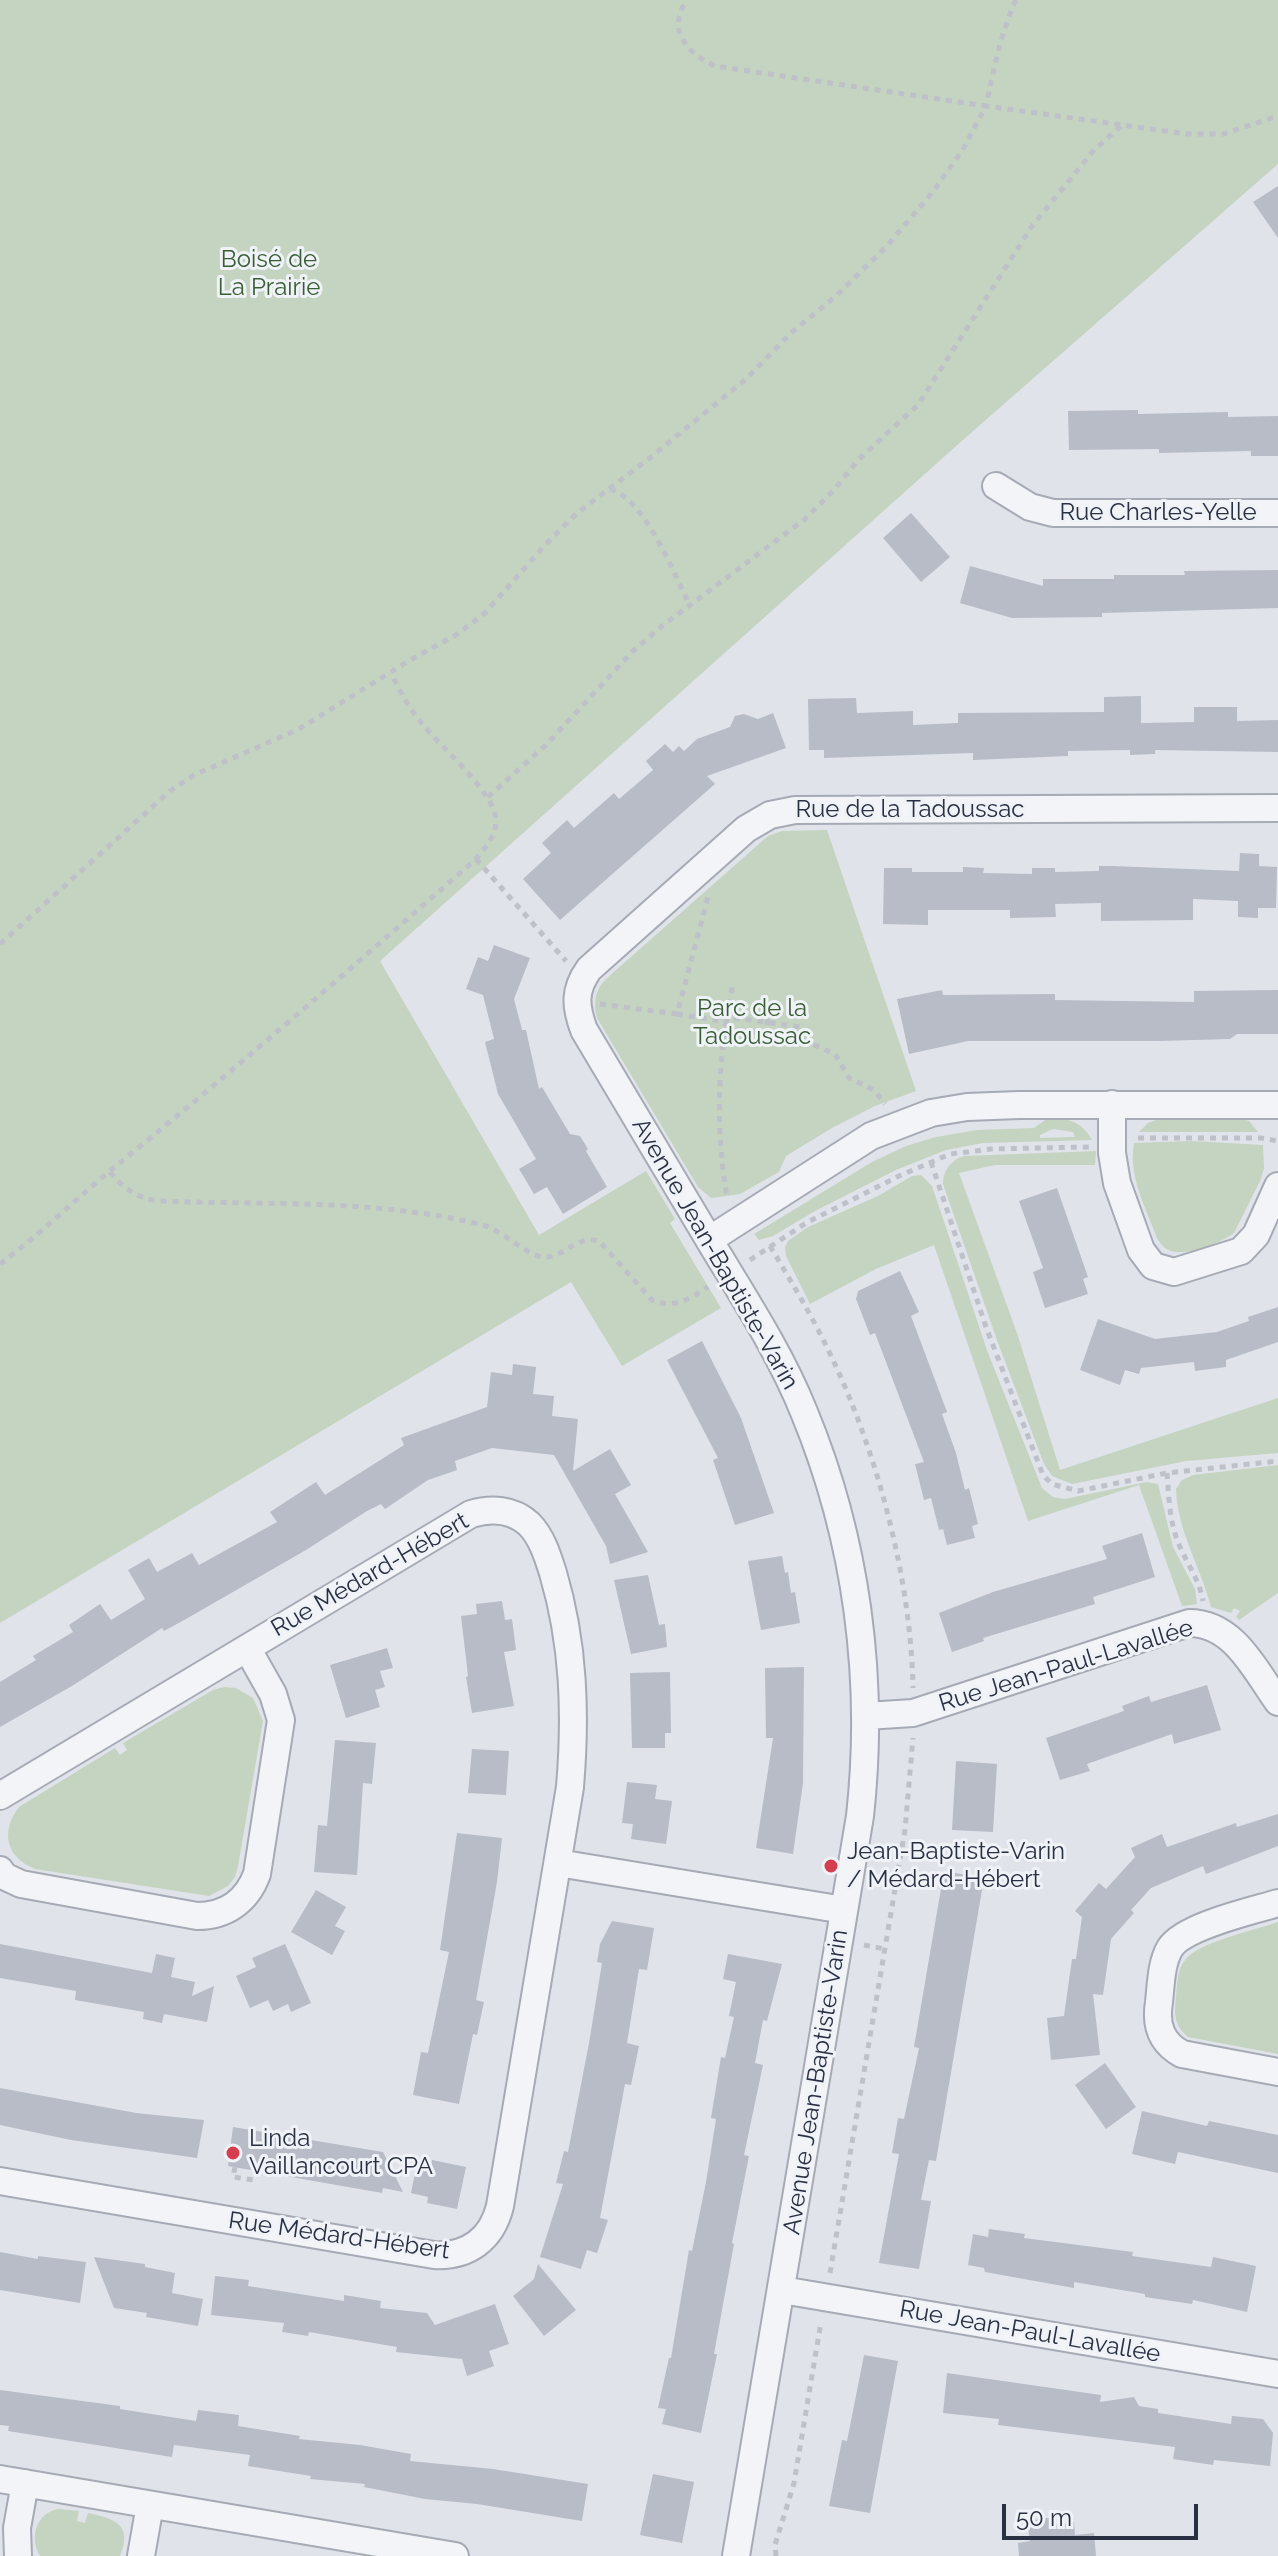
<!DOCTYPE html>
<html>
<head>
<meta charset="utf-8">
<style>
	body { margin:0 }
	#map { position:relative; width:1278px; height:2556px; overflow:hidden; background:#e0e3ea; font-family:Raleway,sans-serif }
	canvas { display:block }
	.scale { position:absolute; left:1002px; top:2504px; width:196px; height:36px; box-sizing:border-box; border:4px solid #283042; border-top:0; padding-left:10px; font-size:24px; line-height:28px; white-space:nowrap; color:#283042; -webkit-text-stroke:6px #eff2f7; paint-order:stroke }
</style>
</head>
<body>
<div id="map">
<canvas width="1278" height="2556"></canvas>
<div class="scale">50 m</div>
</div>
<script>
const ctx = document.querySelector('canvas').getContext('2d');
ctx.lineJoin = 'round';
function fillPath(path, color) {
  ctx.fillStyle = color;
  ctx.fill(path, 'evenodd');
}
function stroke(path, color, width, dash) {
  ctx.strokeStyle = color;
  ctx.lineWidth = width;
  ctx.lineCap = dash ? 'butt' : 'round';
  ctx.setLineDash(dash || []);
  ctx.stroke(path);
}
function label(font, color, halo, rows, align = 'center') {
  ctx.font = font + ' Raleway,sans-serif';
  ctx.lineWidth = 6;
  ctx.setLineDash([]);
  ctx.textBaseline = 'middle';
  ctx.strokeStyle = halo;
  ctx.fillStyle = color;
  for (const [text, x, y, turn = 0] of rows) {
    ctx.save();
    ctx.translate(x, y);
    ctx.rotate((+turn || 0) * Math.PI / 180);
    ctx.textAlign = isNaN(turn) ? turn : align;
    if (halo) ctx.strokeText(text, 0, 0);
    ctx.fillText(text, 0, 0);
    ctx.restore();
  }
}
const green = new Path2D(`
	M 0,0 L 1278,0 L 1278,164 L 964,439 L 380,961 L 539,1235 L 646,1171 L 675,1219 L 670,1223 L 721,1308 L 622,1366 L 571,1282 L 0,1623 Z
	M 827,830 L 916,1091 L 875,1106 L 832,1128 L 786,1156 L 779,1172 L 740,1194 L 711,1198 L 698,1187 L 597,1018 C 593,1002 595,989 607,978 L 768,836 L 782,831 Z
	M 1164,1117 L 1239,1118 L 1249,1121 L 1258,1132 L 1139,1132 L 1148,1123 Z
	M 1048,1118 C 1067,1117 1083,1122 1092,1140 L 983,1143 L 946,1150 L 896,1170 L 815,1211 L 773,1236 L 759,1240 L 754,1234 L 872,1162 L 906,1146 L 936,1137 L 977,1130 L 1034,1128 ZM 1053,1129 L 1073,1132 L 1075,1137 L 1040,1138 L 1040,1135 Z
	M 1192,1141 L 1263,1145 L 1264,1168 L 1261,1179 L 1234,1233 C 1221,1243 1187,1256 1171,1251 C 1164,1249 1161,1244 1157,1238 C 1146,1208 1128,1176 1134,1143 Z
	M 1096,1151 L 1095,1165 L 995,1165 L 959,1173 L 1018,1336 L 1060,1470 L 1278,1398 L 1278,1453 L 1186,1461 L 1072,1484 L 1052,1476 L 1044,1464 L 998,1343 L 943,1184 C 943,1170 951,1160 964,1156 Z
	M 921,1175 L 932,1186 L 988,1353 L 1042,1488 L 1053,1497 L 1065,1499 L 1147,1482 L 1158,1484 L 1173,1547 L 1195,1589 L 1197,1604 L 1182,1606 L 1139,1485 L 1028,1521 L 934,1245 L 876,1269 L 810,1304 L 786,1256 L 785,1247 L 788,1241 L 808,1227 L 878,1196 L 912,1176 Z
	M 1278,1465 L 1278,1593 L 1239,1620 L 1236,1617 L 1240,1611 L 1234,1608 L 1231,1613 L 1211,1607 C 1200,1565 1178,1533 1176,1489 L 1182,1480 L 1193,1475 Z
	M 224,1687 L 236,1688 L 253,1698 L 263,1721 L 238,1866 L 235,1877 L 228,1886 L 209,1896 L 35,1869 C 6,1857 0,1832 19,1807 L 115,1748 L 120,1755 L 127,1750 L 123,1743 L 213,1690 Z
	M 1278,1922 L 1278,2054 L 1188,2037 C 1174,2025 1174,2013 1176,1997 C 1177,1985 1177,1970 1185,1960 C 1198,1942 1256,1930 1278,1922 Z
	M 58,2509 L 79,2511 L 77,2521 L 85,2523 L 88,2513 C 115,2519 133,2524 120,2556 L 40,2556 C 29,2538 36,2513 58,2509 Z`);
const building = new Path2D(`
	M 1278,186 L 1278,238 L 1253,202 Z
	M 1138,410 L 1138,414 L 1228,412 L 1228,417 L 1278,416 L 1278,456 L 1251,456 L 1251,451 L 1159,453 L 1159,449 L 1069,450 L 1068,411 Z
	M 911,513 L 950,557 L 921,582 L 883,538 Z
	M 970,566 L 1043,586 L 1043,579 L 1114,579 L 1114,575 L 1185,575 L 1184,571 L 1278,570 L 1278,608 L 1102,613 L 1102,617 L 1012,618 L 960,603 Z
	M 1141,696 L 1141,723 L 1194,722 L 1194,707 L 1237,707 L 1237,721 L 1278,720 L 1278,752 L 1155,750 L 1155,754 L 1130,755 L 1130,750 L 1068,751 L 1068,756 L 973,760 L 973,753 L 824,758 L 824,750 L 809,750 L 808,699 L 856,698 L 857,713 L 913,711 L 913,725 L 958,723 L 958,713 L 1104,712 L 1104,697 Z
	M 773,713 L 786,748 L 707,776 L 715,784 L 560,920 L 523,879 L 551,853 L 542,843 L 567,820 L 574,828 L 614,793 L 619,799 L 653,770 L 646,761 L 665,744 L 673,752 L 679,746 L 684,751 L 697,739 L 730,727 L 735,716 L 744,714 L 758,719 Z
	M 1240,853 L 1259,854 L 1259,866 L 1277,867 L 1276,908 L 1258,908 L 1258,918 L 1238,917 L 1238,901 L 1193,899 L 1193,920 L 1101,921 L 1101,903 L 1055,904 L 1056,917 L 1010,918 L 1010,910 L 928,910 L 928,925 L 883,924 L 884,868 L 912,868 L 912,872 L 963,872 L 963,867 L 984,868 L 983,873 L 1032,874 L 1032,868 L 1055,868 L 1055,872 L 1099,871 L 1099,866 L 1112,866 L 1239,871 Z
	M 494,945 L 530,958 L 514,999 L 522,1030 L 526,1030 L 539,1089 L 542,1087 L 570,1134 L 580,1136 L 588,1149 L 586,1151 L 607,1187 L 563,1214 L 547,1187 L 534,1194 L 519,1169 L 536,1159 L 498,1094 L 485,1042 L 494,1039 L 483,995 L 466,989 L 478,957 L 488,961 Z
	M 942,990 L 943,995 L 1055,994 L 1055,1000 L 1194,1002 L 1194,991 L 1278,990 L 1278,1034 L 1237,1034 L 1230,1039 L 1159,1041 L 968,1041 L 909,1054 L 897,999 Z
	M 1057,1188 L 1088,1277 L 1083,1279 L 1088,1294 L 1045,1308 L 1033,1272 L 1043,1268 L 1019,1201 Z
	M 900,1271 L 919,1312 L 911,1316 L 947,1412 L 942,1414 L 956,1453 L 965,1490 L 969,1488 L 978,1524 L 972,1526 L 975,1538 L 947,1545 L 943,1529 L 939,1530 L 931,1498 L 924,1500 L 915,1464 L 924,1462 L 875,1333 L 870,1335 L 856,1299 L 858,1291 Z
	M 1278,1307 L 1278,1342 L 1226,1360 L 1226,1367 L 1195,1371 L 1194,1362 L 1141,1368 L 1139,1374 L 1125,1370 L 1120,1385 L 1080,1370 L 1098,1319 L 1155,1339 L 1217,1332 L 1249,1321 L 1248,1317 Z
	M 702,1341 L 741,1418 L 774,1513 L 735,1525 L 713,1460 L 718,1458 L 667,1360 Z
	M 513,1364 L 536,1367 L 533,1394 L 554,1396 L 552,1416 L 578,1419 L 573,1471 L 610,1449 L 631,1485 L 615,1494 L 648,1552 L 610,1564 L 606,1546 L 554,1455 L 492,1448 L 455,1461 L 457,1470 L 428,1480 L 385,1509 L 381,1504 L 367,1511 L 306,1550 L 186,1619 L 164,1631 L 162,1628 L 72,1686 L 0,1727 L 0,1682 L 36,1660 L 33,1656 L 73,1632 L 69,1625 L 100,1604 L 111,1620 L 145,1599 L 128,1570 L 149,1558 L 157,1572 L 192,1553 L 199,1565 L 277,1522 L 270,1512 L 316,1482 L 325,1495 L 404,1445 L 401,1438 L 487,1407 L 491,1372 L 512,1375 Z
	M 1142,1533 L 1155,1577 L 1093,1597 L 1095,1604 L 983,1638 L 984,1641 L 952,1652 L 939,1613 L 993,1592 L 1107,1559 L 1102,1546 Z
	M 782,1556 L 785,1573 L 788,1572 L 791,1593 L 795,1592 L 800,1623 L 761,1630 L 748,1561 Z
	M 648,1575 L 659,1625 L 665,1624 L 667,1647 L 631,1654 L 614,1580 Z
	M 502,1601 L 505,1620 L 512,1619 L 516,1650 L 504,1652 L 514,1706 L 472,1713 L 466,1677 L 468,1676 L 461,1616 L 477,1614 L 476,1604 Z
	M 387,1648 L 393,1668 L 380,1671 L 385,1687 L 375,1690 L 380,1707 L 346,1718 L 330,1665 Z
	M 804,1667 L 803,1783 L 793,1854 L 756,1848 L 773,1738 L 766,1738 L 765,1668 Z
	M 670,1672 L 671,1733 L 665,1733 L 665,1748 L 632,1748 L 630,1673 Z
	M 1207,1685 L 1221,1730 L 1174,1744 L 1172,1734 L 1087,1764 L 1090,1771 L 1060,1780 L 1046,1738 L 1124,1711 L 1122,1706 L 1149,1696 L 1151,1702 Z
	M 335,1740 L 376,1743 L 372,1784 L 363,1783 L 357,1875 L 314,1872 L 318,1825 L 327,1826 Z
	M 472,1749 L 509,1751 L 506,1795 L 468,1793 Z
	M 956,1761 L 997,1764 L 993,1832 L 952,1830 Z
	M 627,1782 L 657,1785 L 655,1799 L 672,1801 L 666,1844 L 631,1839 L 633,1824 L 622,1823 Z
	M 1278,1814 L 1278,1846 L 1206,1874 L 1203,1866 L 1151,1888 L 1131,1910 L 1134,1913 L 1111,1939 L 1103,1995 L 1093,1994 L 1100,2055 L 1051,2060 L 1047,2018 L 1064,2016 L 1072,1959 L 1076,1959 L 1082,1917 L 1075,1911 L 1099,1883 L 1106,1889 L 1135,1857 L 1131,1848 L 1162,1834 L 1167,1847 L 1236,1823 L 1237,1827 Z
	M 457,1833 L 502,1838 L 497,1882 L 476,2000 L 484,2002 L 477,2035 L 473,2034 L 459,2104 L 413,2095 L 421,2052 L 428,2053 L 449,1952 L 440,1950 Z
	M 944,1871 L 984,1878 L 936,2161 L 929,2160 L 921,2200 L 931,2201 L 919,2269 L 879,2263 L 899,2154 L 892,2153 L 898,2118 L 904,2119 L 919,2048 L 914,2047 Z
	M 316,1890 L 346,1907 L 335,1926 L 345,1931 L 332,1955 L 291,1932 Z
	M 612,1921 L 654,1928 L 647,1970 L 639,1969 L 627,2043 L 639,2046 L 631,2085 L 625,2084 L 600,2218 L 608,2220 L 597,2253 L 587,2250 L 581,2269 L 540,2257 L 563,2184 L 556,2183 L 564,2151 L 568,2152 L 589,2043 L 602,1963 L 597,1962 L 600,1944 Z
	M 0,1944 L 152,1973 L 156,1954 L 175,1958 L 171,1977 L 195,1982 L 192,1996 L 214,1986 L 207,2022 L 164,2014 L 162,2023 L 143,2019 L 144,2012 L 75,2000 L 76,1991 L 0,1978 Z
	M 285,1944 L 311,2003 L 291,2012 L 288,2004 L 273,2011 L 268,2000 L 250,2008 L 236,1976 L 256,1967 L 252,1958 Z
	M 728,1954 L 782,1964 L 767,2021 L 763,2020 L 755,2063 L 763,2065 L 744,2155 L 749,2156 L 732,2243 L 734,2244 L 714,2354 L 717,2354 L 701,2433 L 662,2424 L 666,2409 L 658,2408 L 669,2358 L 671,2358 L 689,2250 L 692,2251 L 706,2182 L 716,2119 L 711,2118 L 721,2057 L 725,2058 L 734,2017 L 729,2016 L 736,1982 L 723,1979 Z
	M 1105,2063 L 1136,2107 L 1106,2129 L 1075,2085 Z
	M 0,2088 L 136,2113 L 204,2120 L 197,2158 L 71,2140 L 0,2125 Z
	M 1142,2111 L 1207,2126 L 1209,2121 L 1278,2135 L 1278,2173 L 1178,2152 L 1175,2164 L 1132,2154 Z
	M 233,2127 L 383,2152 L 403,2192 L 383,2188 L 382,2193 L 228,2166 Z
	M 432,2160 L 466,2167 L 457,2209 L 427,2203 L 428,2197 L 411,2193 L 417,2163 L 431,2166 Z
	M 989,2229 L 1025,2234 L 1024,2238 L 1133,2252 L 1132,2256 L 1211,2267 L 1213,2257 L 1256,2266 L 1247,2312 L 1193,2300 L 1192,2304 L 1145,2297 L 1145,2294 L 1074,2282 L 1074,2288 L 985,2272 L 984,2268 L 968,2265 L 973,2234 L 988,2237 Z
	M 0,2252 L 38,2259 L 38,2256 L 86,2262 L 80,2303 L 0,2290 Z
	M 94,2257 L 145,2264 L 145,2267 L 175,2273 L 172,2293 L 203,2299 L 198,2326 L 146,2317 L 147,2313 L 114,2308 Z
	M 538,2264 L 576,2310 L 544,2336 L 513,2296 L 534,2279 Z
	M 215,2276 L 249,2280 L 248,2286 L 293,2293 L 344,2301 L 344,2295 L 381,2301 L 380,2308 L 427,2313 L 435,2325 L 495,2304 L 509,2344 L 489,2351 L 494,2366 L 467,2376 L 462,2359 L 396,2352 L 397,2347 L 309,2332 L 308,2336 L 282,2332 L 284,2323 L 211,2315 Z
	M 864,2355 L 898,2361 L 870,2513 L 829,2506 L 842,2440 L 847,2441 Z
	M 947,2373 L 1101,2395 L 1100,2402 L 1134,2397 L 1139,2406 L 1158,2409 L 1158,2413 L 1205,2420 L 1231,2424 L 1232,2416 L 1263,2419 L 1273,2433 L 1270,2466 L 1214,2460 L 1213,2465 L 1173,2459 L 1175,2447 L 998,2425 L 999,2419 L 943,2413 Z
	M 0,2390 L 120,2406 L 120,2409 L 196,2421 L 198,2410 L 239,2415 L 238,2426 L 300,2436 L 299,2439 L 360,2445 L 411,2454 L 410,2461 L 493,2469 L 588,2484 L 582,2521 L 477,2504 L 425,2499 L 364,2487 L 365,2484 L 310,2479 L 311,2476 L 248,2466 L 250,2455 L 174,2445 L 172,2457 L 8,2431 L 9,2426 L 0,2425 Z
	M 653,2474 L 694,2482 L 682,2543 L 640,2535 Z
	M 1054,2517 L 1055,2525 L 1074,2522 L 1075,2535 L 1094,2533 L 1096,2556 L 1019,2556 L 1018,2543 L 1030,2541 L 1027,2521 Z`);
const path = new Path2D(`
	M 1016,0 C 1000,35 994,69 986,106 L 1187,134 L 1223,134 L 1278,116
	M 610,489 C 645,499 674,574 690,606
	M 488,797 L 546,745 L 632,652 L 662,626 L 805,519 L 833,491 L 858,460 L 918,405 L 1032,226 L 1094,150 L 1121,126
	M 476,859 L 566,961
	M 0,944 L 170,791 L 194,775 L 299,729 L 412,659 L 456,635 L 485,613 L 545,545 L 576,514 L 651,457 L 746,379 L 791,333 L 836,296 L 886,247 L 932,193 L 962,151 L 986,106 L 715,66 C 687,53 666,30 687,0
	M 600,1004 L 677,1014 L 708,897
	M 677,1014 L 726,1022 C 717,1084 717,1136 727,1198
	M 727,1017 L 733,983
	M 726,1022 L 727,1017 L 801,1027 L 798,1038 L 835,1054 L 849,1078 L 874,1090 L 885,1104
	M 725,1028 L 798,1038
	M 766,1037 L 768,1018
	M 1138,1138 L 1261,1138 L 1278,1141
	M 931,1162 L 986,1327 L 1043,1475 L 1052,1484 L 1078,1491 L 1167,1473 L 1278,1461
	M 110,1172 C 123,1188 137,1198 158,1201 C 265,1205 374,1199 479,1224 C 501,1229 518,1249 538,1256 C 561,1264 577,1231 600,1242 L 652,1300 C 674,1310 690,1298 708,1287
	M 770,1246 C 792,1283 814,1319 832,1358 C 878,1455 911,1580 913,1688
	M 750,1260 L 806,1223 L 899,1176 L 950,1154 L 991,1149 L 1089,1147
	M 0,1264 C 39,1235 74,1201 111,1170 C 236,1069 356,964 476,859 C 487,845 499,833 495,814 C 488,788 443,748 424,726 C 410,710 400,692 391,673
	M 1167,1473 C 1169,1496 1169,1520 1178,1542 C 1186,1563 1199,1578 1203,1601
	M 864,1945 L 885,1949
	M 235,2167 L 233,2177 L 254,2180
	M 830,2273 L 905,1830 L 913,1738
	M 776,2556 L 775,2545 L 794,2483 L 821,2322`);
const minor = new Path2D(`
	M 996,486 L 1030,507 L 1053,513 L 1278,513
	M 1112,1104 L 1112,1153 L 1117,1183 L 1141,1250 L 1153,1266 L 1174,1272 L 1241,1251 L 1256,1235 L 1278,1186
	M 709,1240 L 871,1136 L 931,1113 L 967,1107 L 1019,1105 L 1278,1105
	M 866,1716 L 913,1713 L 1189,1623 C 1234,1623 1255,1670 1278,1702
	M 0,1796 L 471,1514 C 491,1508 513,1509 529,1524 C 542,1537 548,1557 553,1573 C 574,1644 576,1714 570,1787 L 500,2206 C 492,2239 468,2257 434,2255 L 0,2181
	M 558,1863 L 844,1910
	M 0,1870 L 4,1876 L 21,1884 L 197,1916 C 226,1916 247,1901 257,1874 L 281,1720 L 273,1694 L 247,1648
	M 1278,1903 C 1252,1911 1184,1926 1170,1948 C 1161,1963 1161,1985 1159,2002 C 1155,2026 1162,2043 1182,2054 L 1278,2072
	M 782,2290 L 1278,2374
	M 0,2479 L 455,2556
	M 18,2556 L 17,2528 L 25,2483
	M 141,2556 L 150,2505
	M 736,2556 L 860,1816 C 875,1679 857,1540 804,1412 C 779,1350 742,1295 708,1238 C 667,1168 625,1099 584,1030 C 575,1006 574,990 589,969 L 746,829 L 770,815 L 795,810 L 1278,808`);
const markers = [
	[831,1866,8,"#d53e4e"],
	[233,2153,8,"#d53e4e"]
];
const parkNames = [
	["Boisé de",269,260],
	["La Prairie",269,288],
	["Parc de la",752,1009],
	["Tadoussac",752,1037]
];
const streetNames = [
	["Rue Charles-Yelle",1158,513],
	["Rue de la Tadoussac",910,810],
	["Avenue Jean-Baptiste-Varin",715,1254,60],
	["Rue Médard-Hébert",370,1575,-30],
	["Rue Jean-Paul-Lavallée",1066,1666,-17],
	["Avenue Jean-Baptiste-Varin",816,2082,-81],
	["Rue Médard-Hébert",339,2236,8],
	["Rue Jean-Paul-Lavallée",1030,2332,10]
];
const poiNames = [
	["Jean-Baptiste-Varin",847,1852],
	["/ Médard-Hébert",847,1880],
	["Linda",249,2139],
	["Vaillancourt CPA",249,2167]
];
fillPath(green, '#c4d4c0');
fillPath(building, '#b7bcc7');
stroke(minor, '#a5aab4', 30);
stroke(path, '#bec1c9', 5, [6, 6]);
stroke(minor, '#f3f4f8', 26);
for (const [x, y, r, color] of markers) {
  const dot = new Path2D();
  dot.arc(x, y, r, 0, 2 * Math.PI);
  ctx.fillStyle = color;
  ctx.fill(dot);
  stroke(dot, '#eff2f7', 3);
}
label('24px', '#3a5e34', '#eff2f7', parkNames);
label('24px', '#283042', '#eff2f7', streetNames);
label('24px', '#283042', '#eff2f7', poiNames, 'left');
</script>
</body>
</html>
